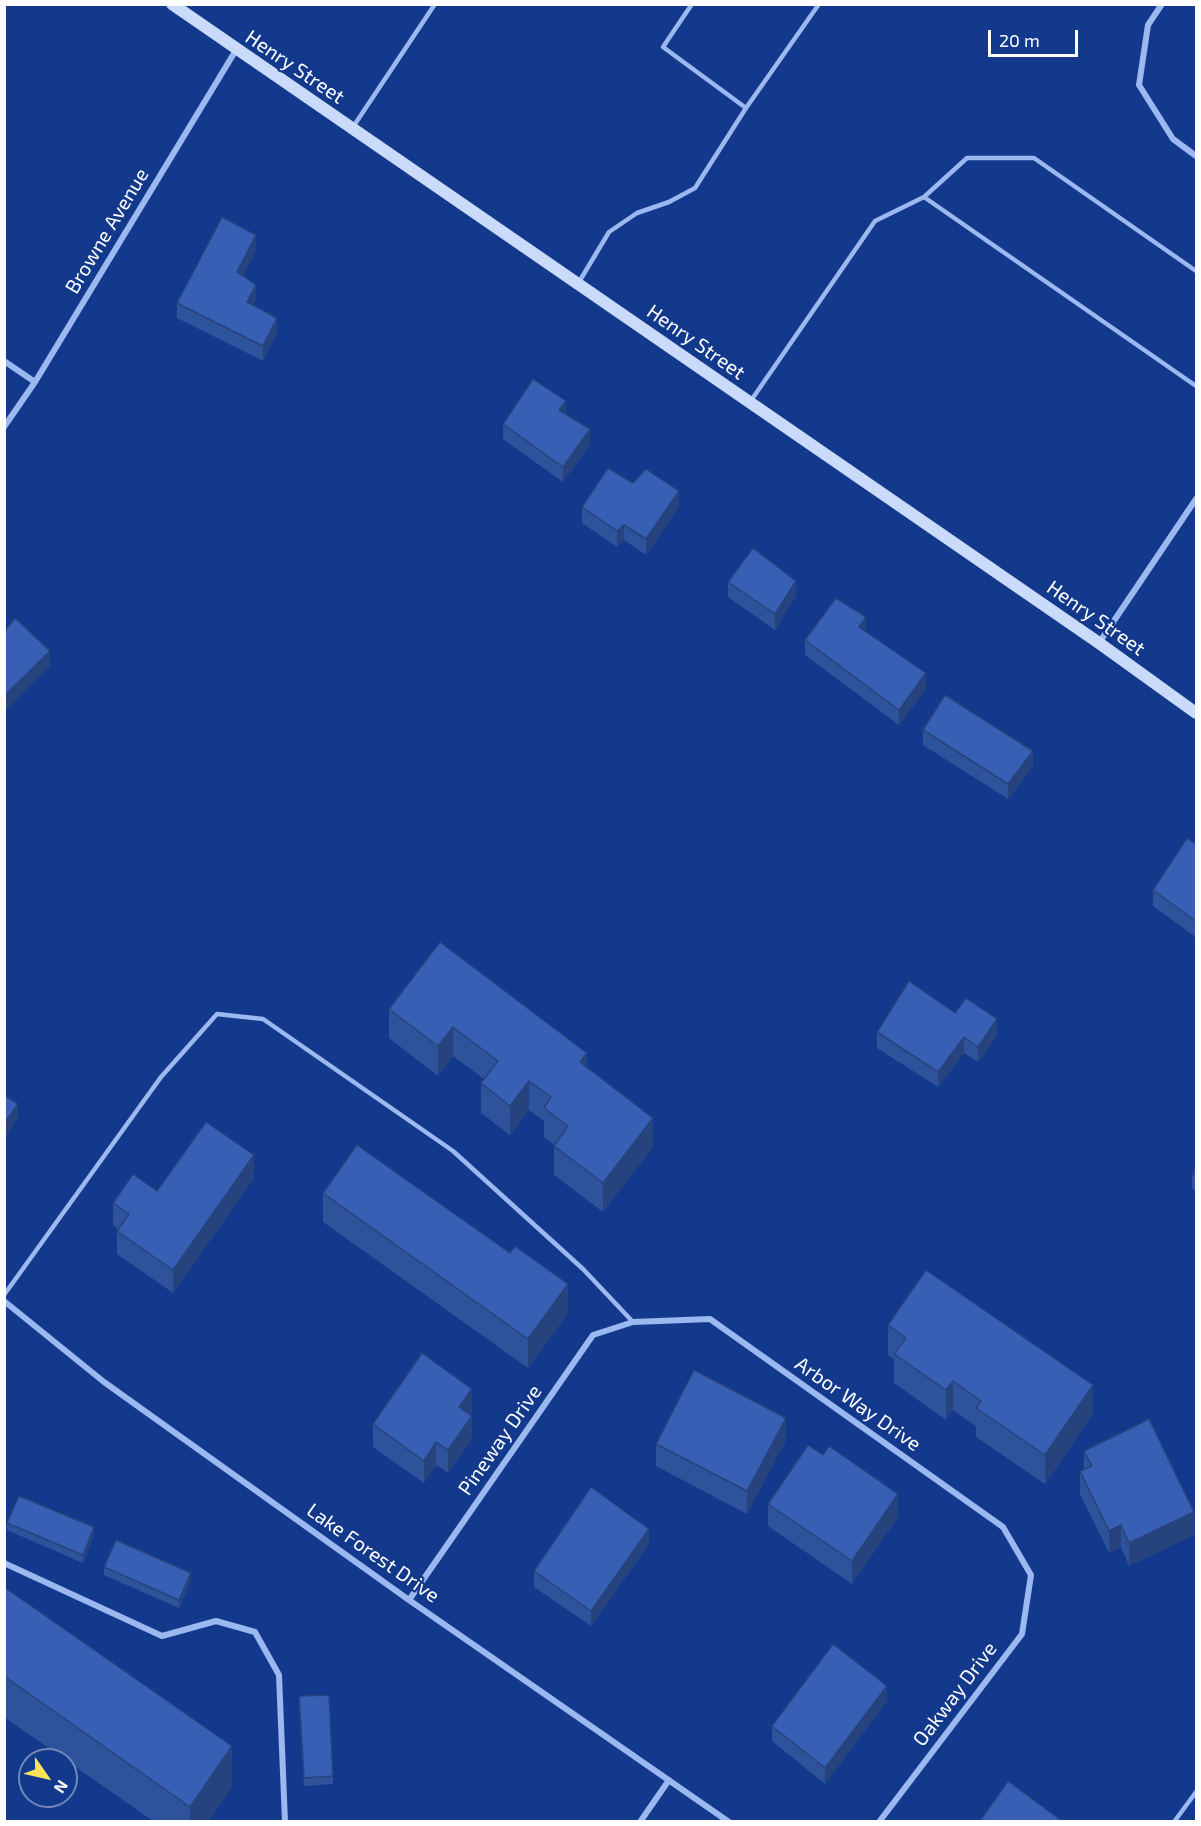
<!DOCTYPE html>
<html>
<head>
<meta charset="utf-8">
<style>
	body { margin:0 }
	#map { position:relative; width:1201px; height:1826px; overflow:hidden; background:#13398c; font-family:"Exo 2",sans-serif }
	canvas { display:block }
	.frame { position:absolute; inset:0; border:6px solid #fff; pointer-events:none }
	.north { position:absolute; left:18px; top:1748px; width:60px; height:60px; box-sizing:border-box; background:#13398c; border:2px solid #7188ba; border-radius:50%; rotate:124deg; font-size:16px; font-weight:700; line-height:24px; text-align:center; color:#fff }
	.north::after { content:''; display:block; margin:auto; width:21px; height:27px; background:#ffe45c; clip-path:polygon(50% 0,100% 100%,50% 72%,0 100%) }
	.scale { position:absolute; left:988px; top:30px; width:90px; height:27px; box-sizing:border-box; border:3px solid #fff; border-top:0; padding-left:8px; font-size:18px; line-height:21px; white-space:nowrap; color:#fff; -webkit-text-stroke:4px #13398c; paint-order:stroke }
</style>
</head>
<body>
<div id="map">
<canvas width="1201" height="1826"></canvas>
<div class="frame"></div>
<div class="north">N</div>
<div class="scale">20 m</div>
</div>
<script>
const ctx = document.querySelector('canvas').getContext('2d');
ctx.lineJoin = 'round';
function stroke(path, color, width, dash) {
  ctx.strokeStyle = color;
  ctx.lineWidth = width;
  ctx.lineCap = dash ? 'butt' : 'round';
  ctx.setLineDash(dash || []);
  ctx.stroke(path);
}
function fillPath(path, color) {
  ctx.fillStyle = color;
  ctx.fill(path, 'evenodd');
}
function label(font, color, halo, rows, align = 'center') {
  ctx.font = font + ' "Exo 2",sans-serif';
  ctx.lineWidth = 4.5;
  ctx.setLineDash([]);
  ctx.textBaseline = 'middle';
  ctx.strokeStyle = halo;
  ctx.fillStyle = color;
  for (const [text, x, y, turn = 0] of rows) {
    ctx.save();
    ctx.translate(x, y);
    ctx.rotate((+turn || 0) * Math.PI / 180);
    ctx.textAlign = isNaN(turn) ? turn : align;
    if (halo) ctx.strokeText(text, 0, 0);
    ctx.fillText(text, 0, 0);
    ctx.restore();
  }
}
const lane = new Path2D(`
	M 692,4 L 663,47 L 746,108
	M 353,127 L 435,4
	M 924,197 L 967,158 L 1034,158 L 1196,271
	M 579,282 L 609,232 L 637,213 L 669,202 L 695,188 L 746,108 L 819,4
	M 750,402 L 875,221 L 924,197 L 1196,386
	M 4,1295 L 161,1077 L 217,1014 L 263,1019 L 453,1151 L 583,1269 L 633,1322
	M 1174,1822 L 1196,1792`);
const street = new Path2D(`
	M 1162,4 L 1148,25 L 1139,85 L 1173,139 L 1196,156
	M 4,361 L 35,382
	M 4,427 L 35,382 L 236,50
	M 1099,643 L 1196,499
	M 4,1301 L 104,1382 L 409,1600 L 729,1822
	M 4,1563 L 162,1636 L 216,1621 L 255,1632 L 279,1675 L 285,1822
	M 409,1600 L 593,1335 L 633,1322 L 710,1319 L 1003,1527 L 1031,1575 L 1022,1634 L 879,1822
	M 640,1822 L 669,1780`);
const secondary = new Path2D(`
	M 172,4 L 1099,643 L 1196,713`);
const wall = new Path2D(`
	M 256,250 L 243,276 L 256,300 L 253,305 L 277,333 L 263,361 L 177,318 L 177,303 Z
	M 566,414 L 590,445 L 563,482 L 503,439 L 503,424 Z
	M 633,483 L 679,507 L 646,555 L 624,540 L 617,547 L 582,523 L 582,507 Z
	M 728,582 L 796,596 L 775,630 L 728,597 Z
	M 866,631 L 926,689 L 899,725 L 805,655 L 805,640 Z
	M 923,730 L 1033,766 L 1008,799 L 923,745 Z
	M 1197,845 L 1197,938 L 1153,906 L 1153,890 Z
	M 440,942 L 587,1067 L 653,1147 L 603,1212 L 554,1175 L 554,1145 L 544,1137 L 544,1121 L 529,1110 L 510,1135 L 481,1113 L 481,1083 L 484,1079 L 453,1056 L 438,1076 L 389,1038 L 389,1009 Z
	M 877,1032 L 997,1035 L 978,1062 L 964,1053 L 938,1087 L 877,1048 Z
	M 1197,1168 L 1197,1192 L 1192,1189 L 1192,1174 Z
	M 254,1178 L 173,1293 L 117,1254 L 117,1231 L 119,1230 L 113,1225 L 113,1203 L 157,1191 Z
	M 323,1193 L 510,1253 L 568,1313 L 528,1368 L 323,1222 Z
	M 888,1325 L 1093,1414 L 1045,1484 L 976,1437 L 976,1426 L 953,1410 L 946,1420 L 894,1383 L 894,1359 L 888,1355 Z
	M 472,1412 L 470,1415 L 472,1439 L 448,1473 L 436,1465 L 424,1483 L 373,1447 L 373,1424 Z
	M 786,1440 L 747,1514 L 656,1466 L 656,1444 Z
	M 1084,1451 L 1194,1535 L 1129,1566 L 1121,1547 L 1109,1553 L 1080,1494 L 1080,1471 L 1084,1469 Z
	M 768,1504 L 898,1517 L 852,1584 L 768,1526 Z
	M 7,1523 L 94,1535 L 83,1563 L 7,1530 Z
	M 649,1544 L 591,1626 L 534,1587 L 534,1571 Z
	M 104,1567 L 191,1581 L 179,1608 L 104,1575 Z
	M 5,1587 L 232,1787 L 208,1821 L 153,1821 L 4,1717 Z
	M 887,1701 L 825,1784 L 772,1741 L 772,1726 Z
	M 299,1704 L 333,1776 L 333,1784 L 304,1786 Z`);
const shadedWall = new Path2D(`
	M 256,235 L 256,250 L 237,288 L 237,272 Z
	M 256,285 L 256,300 L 247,317 L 247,302 Z
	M 277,318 L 277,333 L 263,361 L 263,346 Z
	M 566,401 L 566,416 L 559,410 Z
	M 590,429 L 590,445 L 563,482 L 563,467 Z
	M 679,491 L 679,507 L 646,555 L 646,539 Z
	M 624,525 L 624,540 L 617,547 L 617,531 Z
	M 796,581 L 796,596 L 775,630 L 775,614 Z
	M 866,617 L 866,633 L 859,627 Z
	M 50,651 L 50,666 L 4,712 L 4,696 Z
	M 926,673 L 926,689 L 899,725 L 899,710 Z
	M 1033,751 L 1033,766 L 1008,799 L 1008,784 Z
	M 997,1019 L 997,1035 L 978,1062 L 978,1047 Z
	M 453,1027 L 453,1056 L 438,1076 L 438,1046 Z
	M 964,1037 L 964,1053 L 938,1087 L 938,1072 Z
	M 587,1053 L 587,1082 L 580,1062 Z
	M 529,1081 L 529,1110 L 510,1135 L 510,1106 Z
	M 18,1104 L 18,1119 L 4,1139 L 4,1124 Z
	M 653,1118 L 653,1147 L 603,1212 L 603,1183 Z
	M 254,1155 L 254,1178 L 173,1293 L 173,1270 Z
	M 568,1284 L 568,1313 L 528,1368 L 528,1339 Z
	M 953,1381 L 953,1410 L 946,1420 L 946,1390 Z
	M 1093,1385 L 1093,1414 L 1045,1484 L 1045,1455 Z
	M 472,1389 L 472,1412 L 459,1430 L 459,1407 Z
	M 472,1416 L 472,1439 L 448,1473 L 448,1450 Z
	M 786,1418 L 786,1440 L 747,1514 L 747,1491 Z
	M 436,1442 L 436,1465 L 424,1483 L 424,1461 Z
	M 898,1494 L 898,1517 L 852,1584 L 852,1561 Z
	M 1194,1512 L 1194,1535 L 1129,1566 L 1129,1543 Z
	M 1121,1525 L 1121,1547 L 1109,1553 L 1109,1531 Z
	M 94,1527 L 94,1535 L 83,1563 L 83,1555 Z
	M 649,1529 L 649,1544 L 591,1626 L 591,1611 Z
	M 191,1573 L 191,1581 L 179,1608 L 179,1600 Z
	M 887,1686 L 887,1701 L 825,1784 L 825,1768 Z
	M 232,1746 L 232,1787 L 208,1821 L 190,1821 L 190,1807 Z`);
const building = new Path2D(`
	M 222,217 L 256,235 L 237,272 L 256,285 L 247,302 L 277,318 L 263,346 L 177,303 Z
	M 533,379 L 566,401 L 559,410 L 590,429 L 563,467 L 503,424 Z
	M 608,468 L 633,483 L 646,469 L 679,491 L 646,539 L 624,525 L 617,531 L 582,507 Z
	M 753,548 L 796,581 L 775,614 L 728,582 Z
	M 836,598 L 866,617 L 859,627 L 926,673 L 899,710 L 805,640 Z
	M 15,618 L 50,651 L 4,696 L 4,632 Z
	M 945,695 L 1033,751 L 1008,784 L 923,730 Z
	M 1187,838 L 1197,845 L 1197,922 L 1153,890 Z
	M 440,942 L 587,1053 L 580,1062 L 653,1118 L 603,1183 L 554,1146 L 568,1126 L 544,1108 L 551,1097 L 529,1081 L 510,1106 L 481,1083 L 498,1061 L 453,1027 L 438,1046 L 389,1009 Z
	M 909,981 L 955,1013 L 966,998 L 997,1019 L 978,1047 L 964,1037 L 938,1072 L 877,1032 Z
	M 4,1095 L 18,1104 L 4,1124 Z
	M 206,1122 L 254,1155 L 173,1270 L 117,1231 L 129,1214 L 113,1203 L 133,1174 L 157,1191 Z
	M 357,1145 L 510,1253 L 515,1246 L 568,1284 L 528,1339 L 323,1193 Z
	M 1197,1168 L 1197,1177 L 1192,1174 Z
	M 926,1270 L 1093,1385 L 1045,1455 L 976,1408 L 981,1401 L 953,1381 L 946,1390 L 894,1354 L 906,1338 L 888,1325 Z
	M 422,1353 L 472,1389 L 459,1407 L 472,1416 L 448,1450 L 436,1442 L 424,1461 L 373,1424 Z
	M 694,1370 L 786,1418 L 747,1491 L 656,1444 Z
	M 1149,1419 L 1194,1512 L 1129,1543 L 1121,1525 L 1109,1531 L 1080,1471 L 1092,1466 L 1084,1451 Z
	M 808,1445 L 823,1455 L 829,1446 L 898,1494 L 852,1561 L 768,1504 Z
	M 591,1487 L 649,1529 L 591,1611 L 534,1571 Z
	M 19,1496 L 94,1527 L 83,1555 L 7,1523 Z
	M 116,1540 L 191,1573 L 179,1600 L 104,1567 Z
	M 4,1587 L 232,1746 L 190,1807 L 4,1676 Z
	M 833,1644 L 887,1686 L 825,1768 L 772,1726 Z
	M 329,1695 L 333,1776 L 304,1778 L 299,1696 Z
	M 1008,1781 L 1062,1821 L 980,1821 Z`);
const streetNames = [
	["Henry Street",295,67,34],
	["Browne Avenue",107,231,-59],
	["Henry Street",696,342,35],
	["Henry Street",1096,618,35],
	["Arbor Way Drive",858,1404,35],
	["Pineway Drive",500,1440,-55],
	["Lake Forest Drive",373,1553,35],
	["Oakway Drive",955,1694,-53]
];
stroke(lane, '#9cb8f0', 4.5);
stroke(street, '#9cb8f0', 6);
stroke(secondary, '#cadafb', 12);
fillPath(wall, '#2f539b');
fillPath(shadedWall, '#26437e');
fillPath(building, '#3760b4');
stroke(building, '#26437e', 1.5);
label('20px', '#fff', '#13398c', streetNames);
</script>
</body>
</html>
